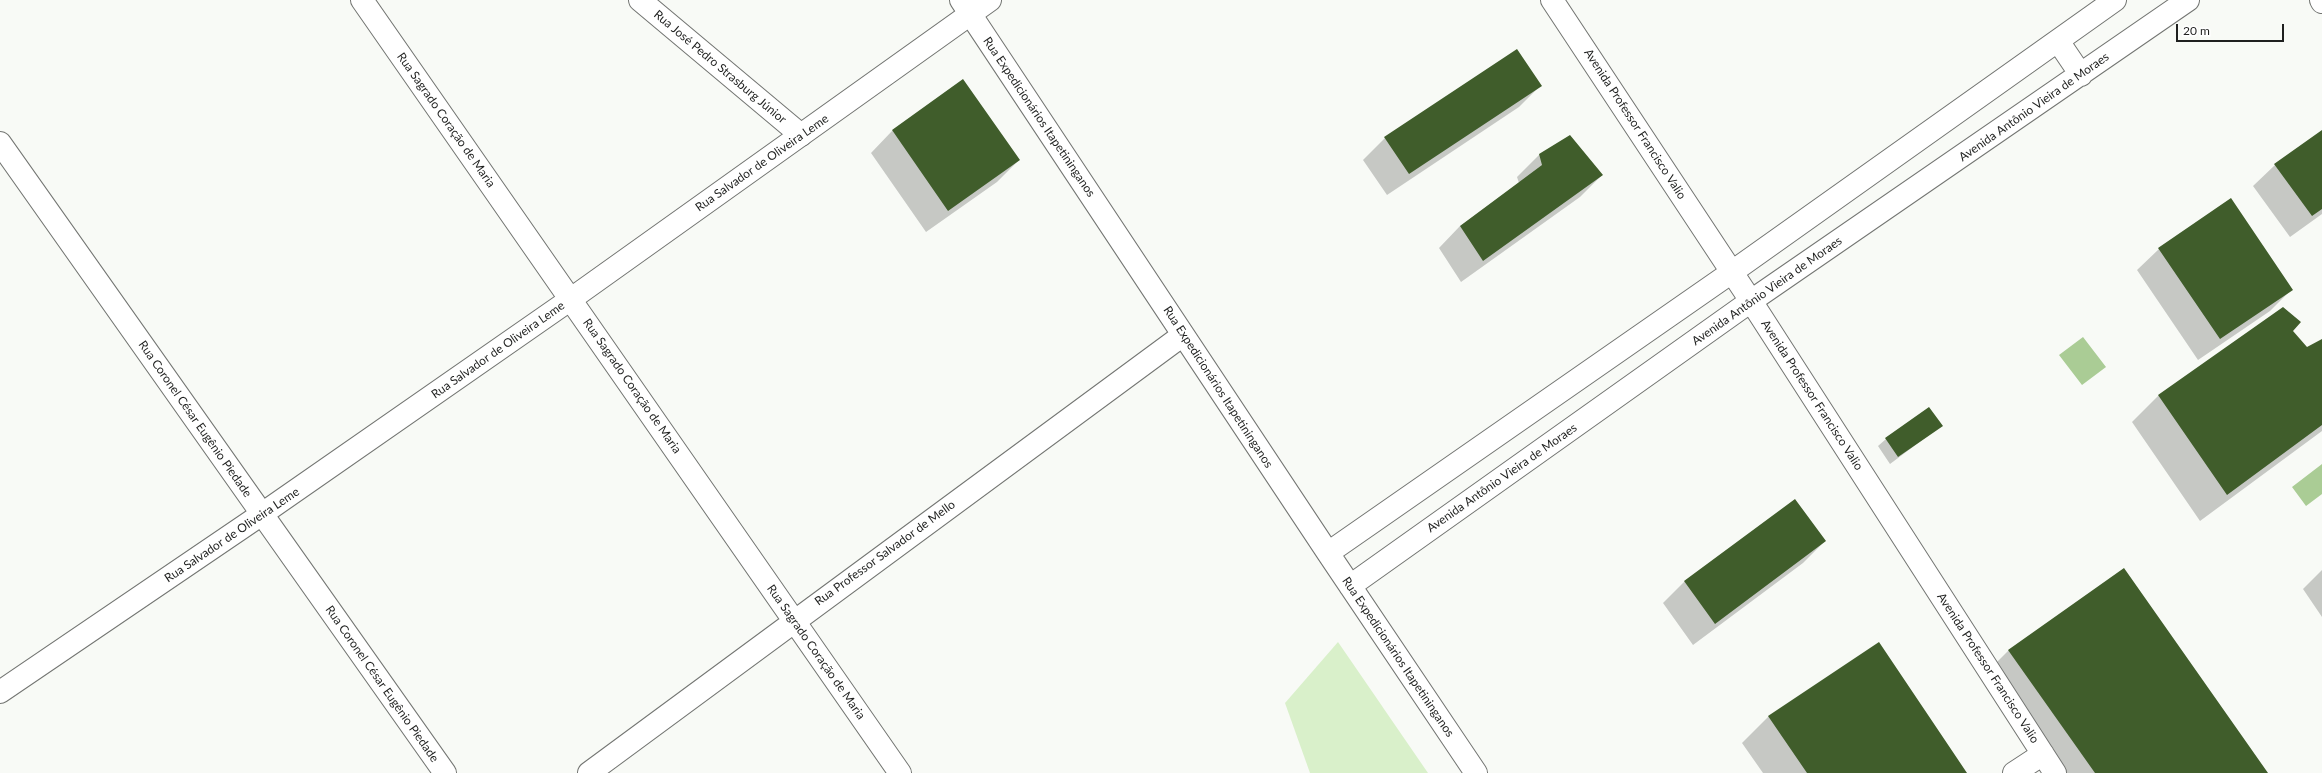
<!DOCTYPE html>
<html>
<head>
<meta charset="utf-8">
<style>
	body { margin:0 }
	#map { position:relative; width:2322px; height:773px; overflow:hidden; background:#f8faf6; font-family:Lato,sans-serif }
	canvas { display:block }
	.scale { position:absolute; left:2176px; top:24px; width:108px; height:18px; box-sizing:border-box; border:2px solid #1f201f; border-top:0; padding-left:5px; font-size:12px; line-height:14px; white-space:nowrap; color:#1f201f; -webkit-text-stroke:3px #fff; paint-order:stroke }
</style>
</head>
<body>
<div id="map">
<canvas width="2322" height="773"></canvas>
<div class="scale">20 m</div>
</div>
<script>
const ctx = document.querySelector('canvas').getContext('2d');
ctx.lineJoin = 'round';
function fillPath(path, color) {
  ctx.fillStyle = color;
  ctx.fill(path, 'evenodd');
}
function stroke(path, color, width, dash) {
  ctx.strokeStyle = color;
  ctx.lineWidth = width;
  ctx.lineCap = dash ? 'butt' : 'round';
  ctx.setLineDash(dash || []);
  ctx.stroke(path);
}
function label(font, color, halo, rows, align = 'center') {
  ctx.font = font + ' Lato,sans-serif';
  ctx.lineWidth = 4;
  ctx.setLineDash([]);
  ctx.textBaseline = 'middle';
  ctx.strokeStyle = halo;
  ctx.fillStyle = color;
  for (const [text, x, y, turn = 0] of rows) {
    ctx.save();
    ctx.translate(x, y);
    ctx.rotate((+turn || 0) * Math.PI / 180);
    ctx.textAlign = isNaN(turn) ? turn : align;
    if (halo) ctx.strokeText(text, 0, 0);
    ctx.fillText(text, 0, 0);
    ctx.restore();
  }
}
const green = new Path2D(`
	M 1338,642 L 1428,773 L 1310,773 L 1285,703 Z`);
const water = new Path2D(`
	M 2083,337 L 2106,367 L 2082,385 L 2059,355 Z
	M 2322,464 L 2322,494 L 2306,506 L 2292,487 Z`);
const shadow = new Path2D(`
	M 963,81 L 1019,160 L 997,182 L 926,232 L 871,153 L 892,131 Z
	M 1540,86 L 1519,107 L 1387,195 L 1363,160 L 1385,138 Z
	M 2322,131 L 2322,214 L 2290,237 L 2253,186 L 2275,165 Z
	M 1570,137 L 1602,175 L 1580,197 L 1461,282 L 1439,248 L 1460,226 L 1519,183 L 1517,177 L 1539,155 Z
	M 2159,249 L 2292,289 L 2270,311 L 2198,360 L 2137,270 Z
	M 2283,308 L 2291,331 L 2306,348 L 2322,340 L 2322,431 L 2200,521 L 2132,422 L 2158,396 Z
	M 1941,426 L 1890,464 L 1878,446 L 1886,439 Z
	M 1795,500 L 1825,541 L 1803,563 L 1693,645 L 1663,603 L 1684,582 Z
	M 2322,570 L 2322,617 L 2303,589 Z
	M 2009,650 L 2267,773 L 2049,773 L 1982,677 Z
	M 1769,716 L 1965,773 L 1763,773 L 1742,743 Z`);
const building = new Path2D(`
	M 1517,49 L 1542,86 L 1409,174 L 1384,137 Z
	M 963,79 L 1020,160 L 948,211 L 892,130 Z
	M 2322,130 L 2322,209 L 2312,216 L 2274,164 Z
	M 1570,135 L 1603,175 L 1483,261 L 1460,226 L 1542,165 L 1539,154 Z
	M 2231,198 L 2293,290 L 2220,339 L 2158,248 Z
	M 2283,307 L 2301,322 L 2293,331 L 2307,347 L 2322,339 L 2322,425 L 2227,495 L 2158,395 Z
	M 1929,407 L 1943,426 L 1898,457 L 1885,438 Z
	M 1795,499 L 1826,541 L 1715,624 L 1684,581 Z
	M 2124,568 L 2268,773 L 2095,773 L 2008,650 Z
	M 1879,642 L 1967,773 L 1807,773 L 1768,716 Z`);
const street = new Path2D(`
	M 362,0 L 900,773
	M 640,0 L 801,135
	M 961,0 L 1328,553 L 1476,773
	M 0,143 L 445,773
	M 1328,553 L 1732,272
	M 1350,586 L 1751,301 L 2055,773
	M 589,773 L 1183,335
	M 2014,773 L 2043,754`);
const secondary = new Path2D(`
	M 2321,0 L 2322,2`);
const primary = new Path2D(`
	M 1552,0 L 1751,301 L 2188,0
	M 2058,41 L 2081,75
	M 1732,272 L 2115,0
	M 0,692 L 262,514 L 571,299 L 990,0`);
const streetNames = [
	["Rua José Pedro Strasburg Júnior",720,67,40],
	["Avenida Antônio Vieira de Moraes",2034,107,-35],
	["Rua Expedicionários Itapetininganos",1039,117,56],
	["Rua Sagrado Coração de Maria",446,120,55],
	["Avenida Professor Francisco Valio",1635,124,57],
	["Rua Salvador de Oliveira Leme",762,163,-35],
	["Avenida Antônio Vieira de Moraes",1767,291,-35],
	["Rua Salvador de Oliveira Leme",498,350,-35],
	["Rua Sagrado Coração de Maria",632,386,55],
	["Rua Expedicionários Itapetininganos",1218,387,57],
	["Avenida Professor Francisco Valio",1812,395,57],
	["Rua Coronel César Eugênio Piedade",195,419,55],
	["Avenida Antônio Vieira de Moraes",1502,478,-35],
	["Rua Salvador de Oliveira Leme",232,535,-34],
	["Rua Professor Salvador de Mello",885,553,-36],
	["Rua Sagrado Coração de Maria",816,652,55],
	["Rua Expedicionários Itapetininganos",1398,657,56],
	["Avenida Professor Francisco Valio",1988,668,57],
	["Rua Coronel César Eugênio Piedade",382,684,55]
];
fillPath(green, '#d9f0ca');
fillPath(water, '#aacc95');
fillPath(shadow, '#0003');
fillPath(building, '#405d2b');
stroke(street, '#737572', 24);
stroke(secondary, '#737572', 24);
stroke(primary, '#737572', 24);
stroke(street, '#fff', 22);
stroke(secondary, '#fff', 22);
stroke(primary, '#fff', 22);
label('12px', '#1f201f', '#fff', streetNames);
</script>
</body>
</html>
